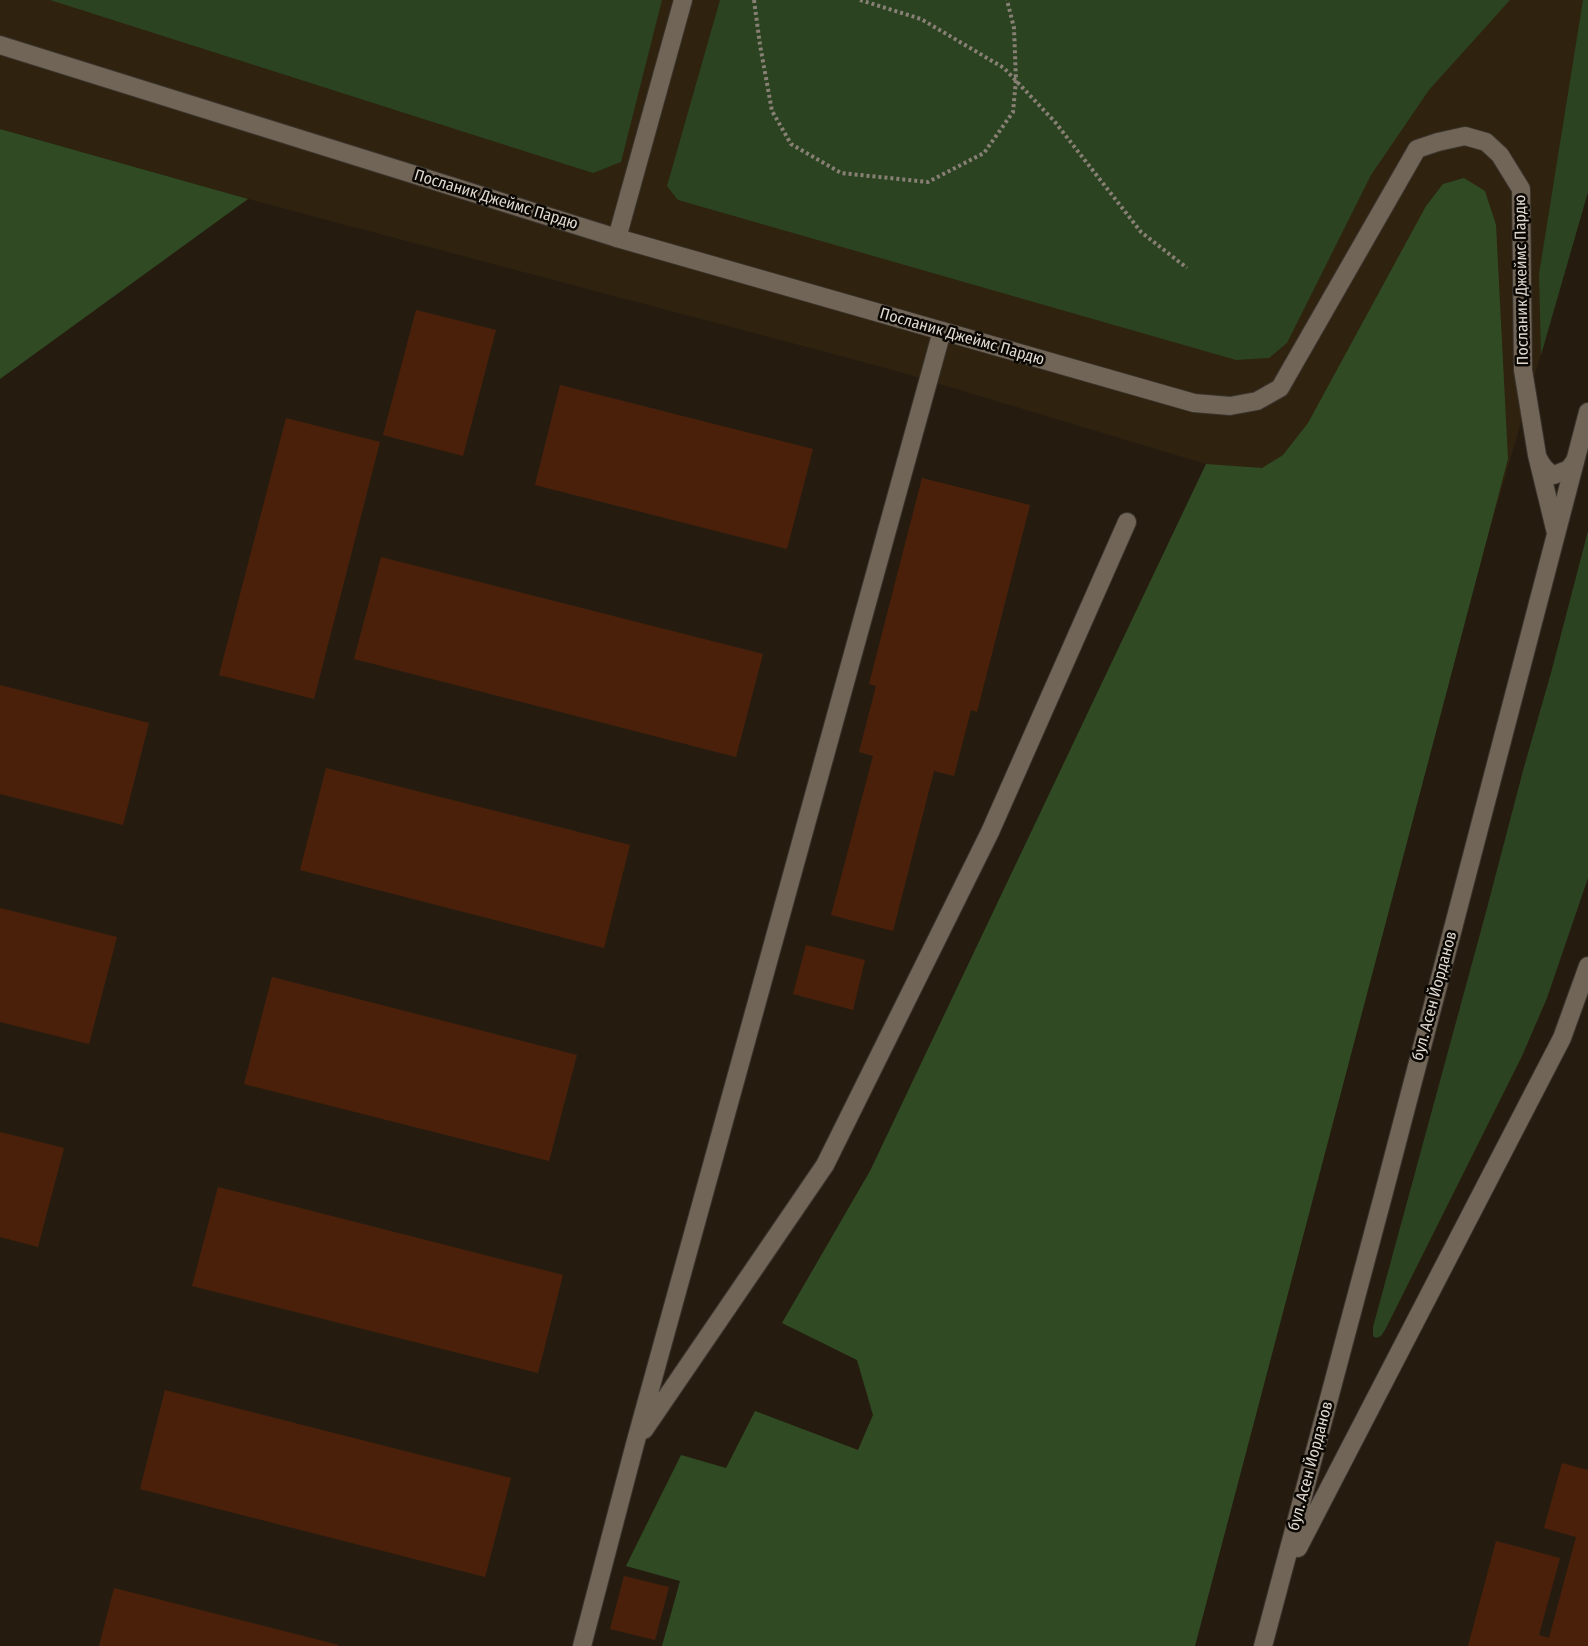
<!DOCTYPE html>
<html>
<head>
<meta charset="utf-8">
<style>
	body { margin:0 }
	canvas { display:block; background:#251c0f }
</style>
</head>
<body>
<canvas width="1588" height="1646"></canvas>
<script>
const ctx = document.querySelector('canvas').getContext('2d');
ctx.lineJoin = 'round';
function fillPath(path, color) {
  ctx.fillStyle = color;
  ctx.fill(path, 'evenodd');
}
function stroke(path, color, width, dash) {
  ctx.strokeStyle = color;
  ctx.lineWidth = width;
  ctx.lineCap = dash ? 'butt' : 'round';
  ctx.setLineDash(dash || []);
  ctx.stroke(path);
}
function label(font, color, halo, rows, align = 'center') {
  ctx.font = font + ' "Fira Sans Condensed",sans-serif';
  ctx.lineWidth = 5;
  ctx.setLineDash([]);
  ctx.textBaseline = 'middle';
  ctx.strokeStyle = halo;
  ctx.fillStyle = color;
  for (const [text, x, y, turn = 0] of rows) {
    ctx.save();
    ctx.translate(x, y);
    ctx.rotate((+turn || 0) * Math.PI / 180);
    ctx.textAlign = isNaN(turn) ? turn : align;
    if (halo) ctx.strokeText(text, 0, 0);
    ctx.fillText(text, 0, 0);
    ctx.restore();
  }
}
const built = new Path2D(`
	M 0,0 L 1588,0 L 1588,192 L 1480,563 L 1206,464 L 890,369 L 248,199 L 0,129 Z`);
const green = new Path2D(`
	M 50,0 L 662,0 L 621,162 L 593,173 Z
	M 720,0 L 1510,0 L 1429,90 L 1371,175 L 1287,343 L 1269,358 L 1236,360 L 678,200 L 667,186 Z
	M 1583,0 L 1588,0 L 1588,192 L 1541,355 L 1539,274 Z
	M 1588,531 L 1588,878 L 1547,998 L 1522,1056 L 1385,1330 L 1381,1336 L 1376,1338 L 1373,1336 L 1373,1327 L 1486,912 L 1524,767 L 1551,673 Z`);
const forest = new Path2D(`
	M 0,129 L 248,199 L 0,379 Z
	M 1464,178 L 1485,191 L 1496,225 L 1508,459 L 1195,1646 L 662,1646 L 680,1581 L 626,1566 L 681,1455 L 726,1468 L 755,1411 L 858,1450 L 873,1415 L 857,1360 L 782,1323 L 870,1171 L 1206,464 L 1262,468 L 1283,455 L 1308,423 L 1426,206 L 1443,184 Z`);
const building = new Path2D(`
	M 416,310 L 496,330 L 463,456 L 383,435 Z
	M 560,385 L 813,449 L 787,549 L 535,485 Z
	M 286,418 L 380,442 L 314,699 L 219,675 Z
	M 922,478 L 1030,505 L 977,712 L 971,710 L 954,776 L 934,771 L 893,931 L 831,915 L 873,756 L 859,752 L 876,686 L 869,684 Z
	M 381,557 L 763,654 L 736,757 L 354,659 Z
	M 0,685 L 149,723 L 123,825 L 0,794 Z
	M 326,768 L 630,845 L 604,948 L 300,870 Z
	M 0,908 L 117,937 L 89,1044 L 0,1022 Z
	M 806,945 L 865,960 L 853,1010 L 793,994 Z
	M 272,977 L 577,1055 L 549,1161 L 244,1084 Z
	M 0,1132 L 64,1148 L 38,1247 L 0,1237 Z
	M 218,1187 L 563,1275 L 538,1373 L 192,1286 Z
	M 165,1390 L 511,1478 L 485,1577 L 140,1489 Z
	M 1562,1463 L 1588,1470 L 1588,1646 L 1468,1646 L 1496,1541 L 1560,1558 L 1539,1635 L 1549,1638 L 1576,1537 L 1544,1528 Z
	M 624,1576 L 669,1587 L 655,1640 L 610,1629 Z
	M 114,1588 L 339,1645 L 338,1646 L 99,1646 Z`);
const path = new Path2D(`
	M 754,0 L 760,45 L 772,111 L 791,144 L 841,173 L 928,182 L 984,153 L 1013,112 L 1016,80 L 1014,28 L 1007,0
	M 860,0 L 921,19 L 1004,68 L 1055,122 L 1141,232 L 1187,268`);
const service = new Path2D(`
	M 617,238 L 683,0
	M 644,1430 L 825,1165 L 990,832 L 1127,522
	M 582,1646 L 635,1444 L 942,331`);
const minor = new Path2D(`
	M 0,45 L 617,238 L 1194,403 L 1230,406 L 1257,401 L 1280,388 L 1417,149 L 1438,142 L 1465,136 L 1486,142 L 1500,155 L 1521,189 L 1523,370 L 1537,455 L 1556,533
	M 1538,458 C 1542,466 1546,472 1554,475 L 1569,469 L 1575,461`);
const secondary = new Path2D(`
	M 1298,1548 L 1562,1038 L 1588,966
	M 1263,1646 L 1383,1196 L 1588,412`);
const streetNames = [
	["Посланик Джеймс Пардю",496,200,17],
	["Посланик Джеймс Пардю",1522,280,-91],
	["Посланик Джеймс Пардю",962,337,16],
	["бул. Асен Йорданов",1435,996,-75],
	["бул. Асен Йорданов",1311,1466,-75]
];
fillPath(built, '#2f220f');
fillPath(green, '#2b4320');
fillPath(forest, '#304b23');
fillPath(building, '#4b200a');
stroke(service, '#3b342e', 20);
stroke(minor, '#3b342e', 20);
stroke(secondary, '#3b342e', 20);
stroke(path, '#888075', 4, [3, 3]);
stroke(service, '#706556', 18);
stroke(minor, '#706556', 18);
stroke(secondary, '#706556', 18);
label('16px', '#dfd9d0', '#0b0703', streetNames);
</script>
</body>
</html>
